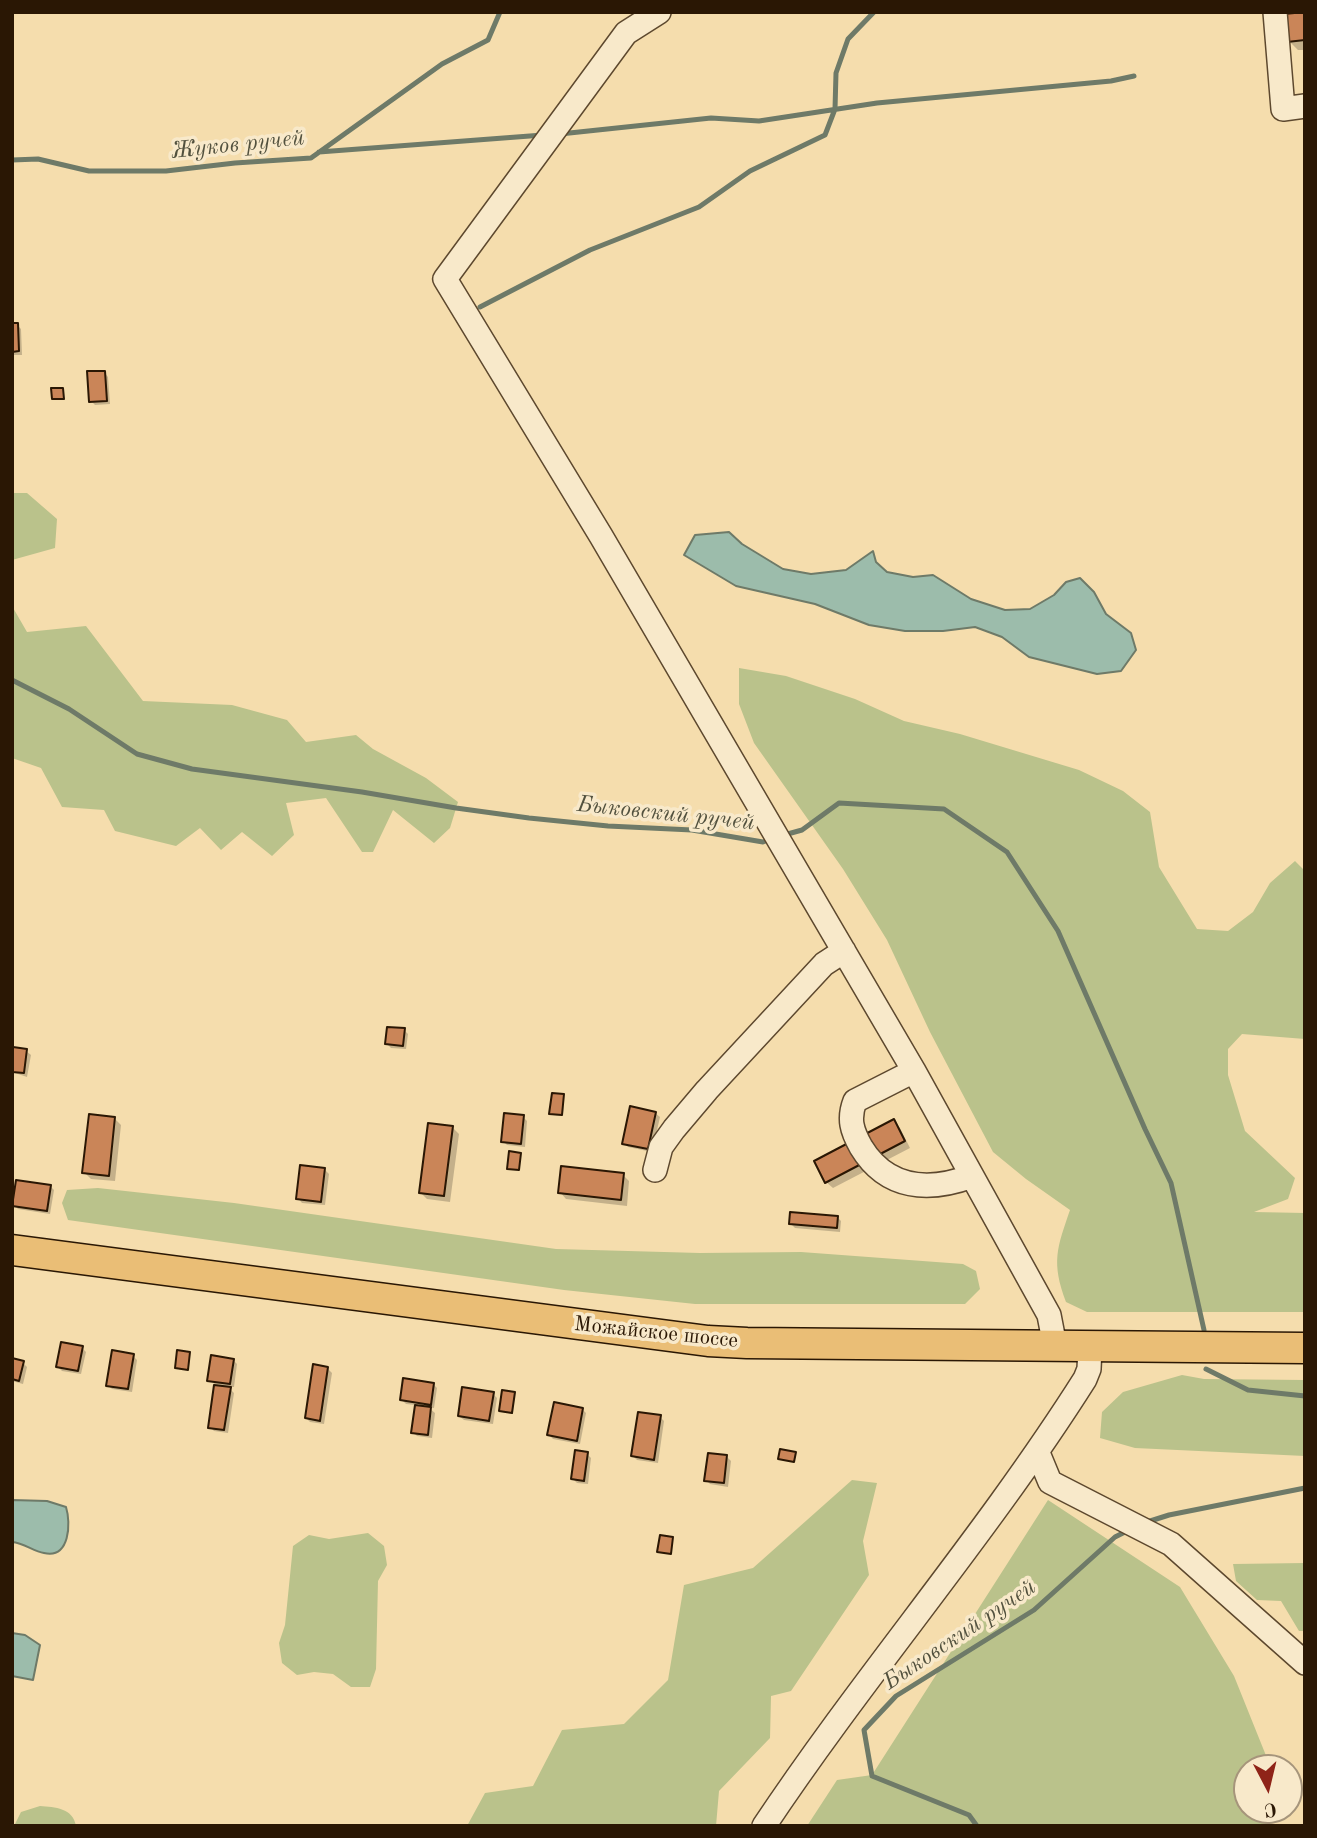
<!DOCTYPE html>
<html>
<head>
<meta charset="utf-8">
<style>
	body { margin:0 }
	#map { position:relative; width:1317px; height:1838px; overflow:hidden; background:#f5ddad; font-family:"Old Standard TT",serif }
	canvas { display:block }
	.frame { position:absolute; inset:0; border:14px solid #2a1704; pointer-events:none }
	.north { position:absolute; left:1233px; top:1754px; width:70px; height:70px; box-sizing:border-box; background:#f8e9ca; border:2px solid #a6957b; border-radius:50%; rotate:173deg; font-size:19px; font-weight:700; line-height:28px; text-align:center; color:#2a1704 }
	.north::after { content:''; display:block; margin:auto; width:24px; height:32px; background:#8f2418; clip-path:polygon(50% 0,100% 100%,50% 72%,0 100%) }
</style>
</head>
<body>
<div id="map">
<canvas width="1317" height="1838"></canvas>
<div class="frame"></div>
<div class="north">С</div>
</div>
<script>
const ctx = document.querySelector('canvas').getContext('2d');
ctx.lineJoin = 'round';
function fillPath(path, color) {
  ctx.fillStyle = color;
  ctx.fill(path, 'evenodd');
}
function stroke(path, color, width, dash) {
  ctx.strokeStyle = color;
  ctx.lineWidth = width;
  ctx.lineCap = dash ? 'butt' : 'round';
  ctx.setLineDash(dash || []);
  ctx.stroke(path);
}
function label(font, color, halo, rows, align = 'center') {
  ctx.font = font + ' "Old Standard TT",serif';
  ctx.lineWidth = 7;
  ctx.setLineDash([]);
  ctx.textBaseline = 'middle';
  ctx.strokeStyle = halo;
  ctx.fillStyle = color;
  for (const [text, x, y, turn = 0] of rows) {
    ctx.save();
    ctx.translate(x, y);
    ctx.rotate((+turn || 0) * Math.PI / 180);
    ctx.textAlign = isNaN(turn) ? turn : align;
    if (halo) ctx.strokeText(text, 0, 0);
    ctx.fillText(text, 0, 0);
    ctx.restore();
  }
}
const green = new Path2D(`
	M 12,493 L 27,493 L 57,519 L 55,548 L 12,560 Z
	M 12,606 L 27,632 L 86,626 L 143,701 L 232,705 L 287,720 L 306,742 L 356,735 L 373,749 L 426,778 L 458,802 L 450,828 L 434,843 L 393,810 L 373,852 L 362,852 L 326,798 L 286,803 L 294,835 L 272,856 L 242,832 L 221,850 L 200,828 L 176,846 L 115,831 L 104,810 L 62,807 L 41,768 L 12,758 Z
	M 739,668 L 786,676 L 855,699 L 904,721 L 960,734 L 1079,770 L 1123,791 L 1150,812 L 1159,867 L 1197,929 L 1228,931 L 1253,912 L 1270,883 L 1295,861 L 1305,871 L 1305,1039 L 1242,1034 L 1228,1049 L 1228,1075 L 1245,1131 L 1295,1178 L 1288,1199 L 1254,1212 L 1305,1213 L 1305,1312 L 1087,1312 L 1066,1302 C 1051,1262 1057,1248 1070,1210 L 1026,1179 L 993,1152 L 930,1032 L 887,940 L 843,869 L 754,743 L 739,704 Z
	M 98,1188 L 234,1203 L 556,1249 L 700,1253 L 801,1252 L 963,1264 L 976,1271 L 980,1289 L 965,1304 L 695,1304 L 564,1290 L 68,1220 L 62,1203 L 67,1190 Z
	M 1182,1375 L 1204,1379 L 1305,1380 L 1305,1456 L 1135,1448 L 1100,1438 L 1102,1412 L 1123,1392 Z
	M 852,1480 L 877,1483 L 863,1541 L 869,1575 L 791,1691 L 771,1696 L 770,1738 L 719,1791 L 716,1826 L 467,1826 L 485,1793 L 533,1786 L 562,1730 L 624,1724 L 668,1680 L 684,1585 L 753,1568 Z
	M 1048,1500 L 1180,1587 L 1234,1676 L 1271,1768 L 1247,1768 L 1247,1810 L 1271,1810 L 1270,1826 L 807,1826 L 837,1780 L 872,1775 Z
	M 368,1533 L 384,1546 L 387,1565 L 378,1581 L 376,1669 L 370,1687 L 351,1687 L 333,1674 L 314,1672 L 297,1675 L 282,1663 L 279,1643 L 285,1625 L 293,1546 L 309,1535 L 329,1539 Z
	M 1305,1563 L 1305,1631 L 1299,1631 L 1281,1601 L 1257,1600 L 1236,1581 L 1233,1564 Z
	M 40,1806 C 55,1807 73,1808 76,1826 L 14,1826 L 21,1812 Z`);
const water = new Path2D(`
	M 729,532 L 742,544 L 783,569 L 811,574 L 846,570 L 873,551 L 876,562 L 887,572 L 913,577 L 933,575 L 971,599 L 1005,610 L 1030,609 L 1054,595 L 1066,582 L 1080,578 L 1094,592 L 1106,614 L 1131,633 L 1136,650 L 1121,671 L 1097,674 L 1029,657 L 1002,637 L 975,627 L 943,631 L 905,631 L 869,625 L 815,604 L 736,586 L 684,555 L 695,535 Z
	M 12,1500 L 47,1501 L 66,1507 C 71,1523 70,1559 44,1553 C 33,1551 24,1543 12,1542 Z
	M 12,1633 L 25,1635 L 40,1645 L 33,1680 L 12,1676 Z`);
const shadow = new Path2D(`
	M 1305,14 L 1305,50 L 1298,50 L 1289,41 Z
	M 12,325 L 17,325 L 21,329 L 22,355 L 12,355 Z
	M 104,372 L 108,377 L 110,404 L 95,405 L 91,401 Z
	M 404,1030 L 408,1034 L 406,1049 L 391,1048 L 387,1044 Z
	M 14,1049 L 26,1051 L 31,1055 L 27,1077 L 12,1072 Z
	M 564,1096 L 563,1116 L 553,1115 L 551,1113 Z
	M 655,1113 L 660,1117 L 652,1152 L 628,1147 L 624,1143 Z
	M 523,1117 L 527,1121 L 525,1147 L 507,1145 L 503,1141 Z
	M 114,1118 L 121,1125 L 115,1181 L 91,1179 L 84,1172 Z
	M 893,1121 L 900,1128 L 910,1148 L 833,1188 L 826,1182 Z
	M 452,1127 L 459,1134 L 450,1202 L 427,1199 L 421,1193 Z
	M 325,1170 L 329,1174 L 325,1205 L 302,1203 L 298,1198 Z
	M 623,1175 L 629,1181 L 627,1206 L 566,1199 L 560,1192 Z
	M 50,1186 L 54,1190 L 50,1214 L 18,1209 L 14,1205 Z
	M 837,1217 L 841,1221 L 840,1232 L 795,1228 L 791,1224 Z
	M 82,1348 L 86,1352 L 81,1374 L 62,1371 L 58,1367 Z
	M 133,1356 L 137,1360 L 132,1392 L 112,1389 L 108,1385 Z
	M 12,1360 L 23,1363 L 27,1367 L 23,1384 L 12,1381 Z
	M 233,1360 L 237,1364 L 234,1387 L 228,1387 L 234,1393 L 228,1433 L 214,1431 L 210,1427 L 216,1385 L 209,1380 Z
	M 328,1369 L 332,1373 L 324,1424 L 310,1422 L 306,1418 Z
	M 433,1384 L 437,1388 L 434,1408 L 428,1407 L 435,1413 L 432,1438 L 417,1436 L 413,1432 L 416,1405 L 406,1404 L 402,1400 Z
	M 493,1394 L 497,1398 L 493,1424 L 464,1420 L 459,1416 Z
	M 514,1394 L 513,1414 L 502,1412 L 501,1411 Z
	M 582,1409 L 586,1413 L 580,1444 L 553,1439 L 549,1435 Z
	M 660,1417 L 664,1421 L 658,1463 L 637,1460 L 633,1456 Z
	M 587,1454 L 591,1458 L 588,1484 L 577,1483 L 573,1479 Z
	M 727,1457 L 731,1461 L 728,1487 L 710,1484 L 706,1480 Z`);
const stream = new Path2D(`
	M 560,134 L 711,118 L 759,121 L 877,103 L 1111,81 L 1134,76
	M 319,152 L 543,135
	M 12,160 L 38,159 L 89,171 L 166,171 L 235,163 L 311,158 L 442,64 L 488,40 L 500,12
	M 480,307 L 590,250 L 699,207 L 750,171 L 825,135 L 835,109 L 836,73 L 848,39 L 874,12
	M 12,680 L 69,709 L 137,754 L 192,769 L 362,792 L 456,808 L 529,818 L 608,826 L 692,830 L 763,842 L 771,839
	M 784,835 L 802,830 L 839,803 L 944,809 L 1007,852 L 1058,931 L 1145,1129 L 1171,1183 L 1204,1330
	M 1206,1369 L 1248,1390 L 1305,1396
	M 1147,1522 L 1169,1515 L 1305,1488
	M 977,1826 L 969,1815 L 872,1776 L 864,1730 L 896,1696 L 1034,1610 L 1115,1537 L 1129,1530`);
const building = new Path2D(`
	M 1305,12 L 1305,40 L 1287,42 L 1284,14 Z
	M 12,323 L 18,323 L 19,351 L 12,352 Z
	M 87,371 L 105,371 L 107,401 L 89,402 Z
	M 51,388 L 63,388 L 64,399 L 52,399 Z
	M 387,1027 L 405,1028 L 403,1046 L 385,1044 Z
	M 13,1047 L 27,1049 L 24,1073 L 12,1072 Z
	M 552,1093 L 564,1094 L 562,1115 L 549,1114 Z
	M 630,1106 L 656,1112 L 648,1149 L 622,1144 Z
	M 504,1113 L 524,1115 L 521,1144 L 501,1142 Z
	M 89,1114 L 115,1117 L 109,1176 L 82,1173 Z
	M 894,1119 L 905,1141 L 825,1183 L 814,1161 Z
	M 428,1123 L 453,1126 L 444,1196 L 419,1193 Z
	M 509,1151 L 521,1153 L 519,1170 L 507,1169 Z
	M 300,1165 L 325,1168 L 321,1202 L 296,1199 Z
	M 561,1166 L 624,1173 L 621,1200 L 558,1193 Z
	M 16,1180 L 51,1185 L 47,1211 L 12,1206 Z
	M 790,1212 L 838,1216 L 837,1228 L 789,1224 Z
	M 61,1342 L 83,1346 L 78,1371 L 56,1367 Z
	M 112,1350 L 134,1354 L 128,1389 L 106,1386 Z
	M 177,1350 L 190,1352 L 188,1370 L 175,1368 Z
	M 211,1355 L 234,1359 L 230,1384 L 207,1381 Z
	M 12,1358 L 24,1361 L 19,1381 L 12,1379 Z
	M 313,1364 L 328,1367 L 320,1421 L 305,1418 Z
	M 403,1378 L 434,1383 L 431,1405 L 400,1400 Z
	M 214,1385 L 231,1387 L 224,1430 L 208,1428 Z
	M 462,1387 L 494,1392 L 489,1421 L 458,1416 Z
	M 502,1390 L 515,1392 L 512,1413 L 499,1411 Z
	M 554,1402 L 583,1408 L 577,1441 L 547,1435 Z
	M 415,1405 L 431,1407 L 428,1435 L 411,1433 Z
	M 638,1412 L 661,1415 L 654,1460 L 631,1456 Z
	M 780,1449 L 796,1452 L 794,1462 L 778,1459 Z
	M 575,1450 L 588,1452 L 584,1481 L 571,1479 Z
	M 708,1453 L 727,1455 L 724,1483 L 704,1481 Z
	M 660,1535 L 673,1537 L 671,1554 L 657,1552 Z`);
const minor = new Path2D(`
	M 659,12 L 626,33 L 445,279 L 601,536 L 801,878 L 914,1071 L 1049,1315 L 1055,1346
	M 1275,12 L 1283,109 L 1305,106
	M 914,1071 L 855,1101 C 848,1119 852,1131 861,1147 C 887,1190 929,1192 972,1176
	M 655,1170 L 661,1147 L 674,1129 L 707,1090 L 824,964 L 844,951
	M 1038,1453 L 1050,1482 L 1171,1544 L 1305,1663
	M 764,1826 C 866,1673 987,1534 1085,1379 L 1089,1369 L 1090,1347`);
const major = new Path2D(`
	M 12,1250 L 708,1341 L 747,1343 L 1305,1348`);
const streetNames = [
	["Можайское шоссе",656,1333,6]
];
const waterNames = [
	["Жуков ручей",238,145,-6],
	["Быковский ручей",666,814,6],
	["Быковский ручей",960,1635,-34]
];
fillPath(green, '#bac28b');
fillPath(water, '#9cbcab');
stroke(water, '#6e7a68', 2);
fillPath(shadow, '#0003');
stroke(stream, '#6e7a68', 5);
fillPath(building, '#ca8558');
stroke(building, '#2a1704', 2);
stroke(minor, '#5d482e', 26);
stroke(major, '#2a1704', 33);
stroke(minor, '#f8e9ca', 23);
stroke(major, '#eabe76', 30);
label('21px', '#2a1704', '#f8e9ca', streetNames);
label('italic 23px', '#52513e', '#f8e9ca', waterNames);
</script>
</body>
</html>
